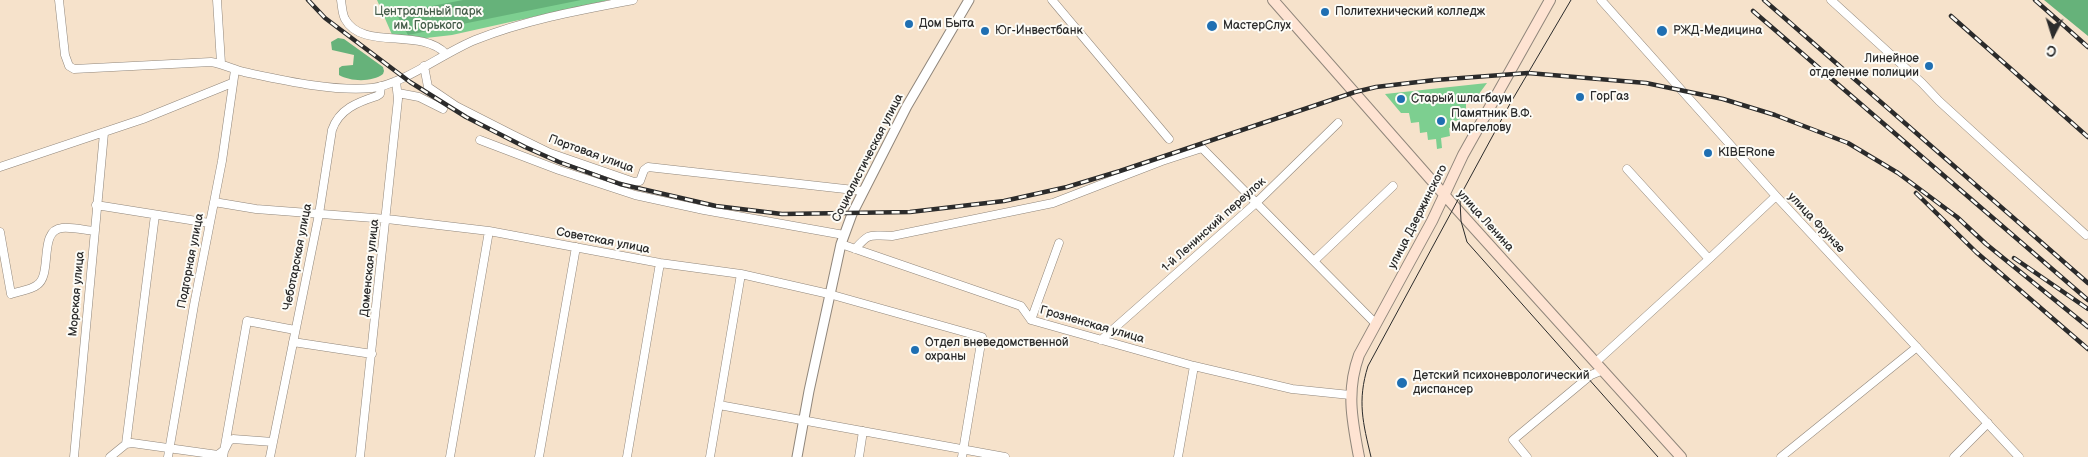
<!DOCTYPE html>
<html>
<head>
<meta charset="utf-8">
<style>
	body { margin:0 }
	#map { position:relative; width:2088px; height:457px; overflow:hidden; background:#f6e2cb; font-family:"Balsamiq Sans",sans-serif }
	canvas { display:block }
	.north { position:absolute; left:2028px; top:10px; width:50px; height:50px; -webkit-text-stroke:4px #fdfcf7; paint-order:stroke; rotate:185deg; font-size:14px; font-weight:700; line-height:20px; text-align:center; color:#2b2b2b }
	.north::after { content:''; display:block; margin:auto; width:18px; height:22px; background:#2b2b2b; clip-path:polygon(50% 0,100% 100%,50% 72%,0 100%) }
</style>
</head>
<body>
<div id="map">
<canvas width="2088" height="457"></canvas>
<div class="north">С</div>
</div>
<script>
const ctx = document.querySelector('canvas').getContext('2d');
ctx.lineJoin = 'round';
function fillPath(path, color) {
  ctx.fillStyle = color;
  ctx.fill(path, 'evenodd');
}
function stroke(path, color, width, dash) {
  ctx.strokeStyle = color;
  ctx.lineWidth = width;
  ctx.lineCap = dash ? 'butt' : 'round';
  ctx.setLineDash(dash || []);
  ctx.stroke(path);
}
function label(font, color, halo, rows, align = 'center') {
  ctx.font = font + ' "Balsamiq Sans",sans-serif';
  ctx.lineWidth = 4;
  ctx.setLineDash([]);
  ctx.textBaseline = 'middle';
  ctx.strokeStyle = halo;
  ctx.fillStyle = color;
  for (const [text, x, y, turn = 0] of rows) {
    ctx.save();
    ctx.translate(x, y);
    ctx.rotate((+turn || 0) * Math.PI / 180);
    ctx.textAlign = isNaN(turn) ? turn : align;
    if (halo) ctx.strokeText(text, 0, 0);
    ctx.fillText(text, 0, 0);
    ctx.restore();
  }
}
const green = new Path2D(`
	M 377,0 L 609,0 L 452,35 L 426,38 L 393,37 Z
	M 1487,83 L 1473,102 L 1466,103 L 1466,111 L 1460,112 L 1460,120 L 1455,121 L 1455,127 L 1449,128 L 1450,136 L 1441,138 L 1442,148 L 1437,149 L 1436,139 L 1428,140 L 1427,132 L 1420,133 L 1419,122 L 1411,123 L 1409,113 L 1401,113 L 1385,94 Z`);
const forest = new Path2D(`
	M 463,0 L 581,0 L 408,35 L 396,13 Z
	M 2044,0 L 2088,0 L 2088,36 Z
	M 338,38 L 344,39 L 383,67 L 384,71 L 383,74 C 373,82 351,82 339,75 L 339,68 L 342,66 L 353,65 L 354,55 L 332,50 L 331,42 Z`);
const minor = new Path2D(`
	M 59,0 L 65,55 L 69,66 L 74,69 L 211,62 C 223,64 233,69 244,72 C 282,80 334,92 372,88 C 404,84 443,53 475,40 C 525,20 580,10 633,0
	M 217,0 L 221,63
	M 341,0 C 342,6 342,13 345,19 C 362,51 421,27 446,54
	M 1052,0 L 1169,139
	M 1601,0 L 1776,196 L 2019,457
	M 1831,0 L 1922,83 L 1939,101 L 2086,235
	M 424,66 L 428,87 L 456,106 L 513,135 L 550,153 L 634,182 L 640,181 L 644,170 L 648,167 L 863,191
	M 398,93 L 419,97 L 443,109
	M 480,140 L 559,170 L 635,195 L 704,210 L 844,235
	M 0,167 L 143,119 L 232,83
	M 1627,169 L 1709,259
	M 214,202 L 256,209 L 387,219 L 489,231 L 660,263 L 741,274 L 829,294 L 982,337 L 962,457
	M 96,205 L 209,223
	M 0,232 L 11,294 C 19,291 31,290 37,285 C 53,275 38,230 62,228 C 72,227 84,230 94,231
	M 841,244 L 1021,306 L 1031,320 L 1194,366 L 1292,389 L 1350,395
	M 855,249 C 871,231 870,236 892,236 L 1053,203 L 1162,161 L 1202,148 L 1375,323
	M 1314,261 L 1393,186
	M 1031,320 L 1059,243
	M 1101,340 L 1256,203 L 1338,123
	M 293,342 L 372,354
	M 1596,362 L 1709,259 L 1776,196
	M 719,405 L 1005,457
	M 126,444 L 155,215
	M 74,457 L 104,133
	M 110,457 L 126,444 L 132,443 L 218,455 L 225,449 L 229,441 L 233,439 L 273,442
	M 168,457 L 194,305 L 222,161 L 235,70
	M 223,457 L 247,321 L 295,330
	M 270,457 L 319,214 L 332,130 C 339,109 358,102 377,96 L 380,94 L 381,86
	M 360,457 L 398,99 L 396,81
	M 450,457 L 489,231
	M 539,457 L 576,247
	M 627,457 L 660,263
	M 710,457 L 741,274
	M 859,457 L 863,431
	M 1178,457 L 1194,366
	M 1527,457 L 1513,440 L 1591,375 L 1603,370
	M 1781,457 L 1917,347
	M 1954,457 L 1988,423`);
const tertiary = new Path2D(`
	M 797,457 L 809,391 L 841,244 L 852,214 L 907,106 L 969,0`);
const secondary = new Path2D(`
	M 1273,0 L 1455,207 L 1681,457
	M 1359,457 C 1352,420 1346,391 1359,355 L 1432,221 L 1463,155 L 1550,0`);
const tram = new Path2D(`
	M 1460,200 L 1461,221 L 1467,242 L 1658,457
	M 1371,457 C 1363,423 1357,401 1368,366 L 1511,102 L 1571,0`);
const rail = new Path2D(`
	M 308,0 L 325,18 L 410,82 L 466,117 L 525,147 L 559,162 L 620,184 L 716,206 L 782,214 L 910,212 L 1004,201 L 1067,187 L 1120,171 L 1355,92 L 1376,87 L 1435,80 L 1528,73 L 1646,83 L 1723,99 L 1775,115 L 1848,143 L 1898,173 L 1957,217 L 1986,244 L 2088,327
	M 1764,0 L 2088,283
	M 2035,0 L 2088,47
	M 1753,11 L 2088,300
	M 1951,16 L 2088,137
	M 1916,193 L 1976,252 L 2088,349
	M 2014,258 L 2088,309`);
const markers = [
	[1325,12,5,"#1f6fb2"],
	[909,24,5,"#1f6fb2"],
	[1212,26,6,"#1f6fb2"],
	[985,31,5,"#1f6fb2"],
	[1662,31,6,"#1f6fb2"],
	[1929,66,5,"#1f6fb2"],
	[1580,97,5,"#1f6fb2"],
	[1401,99,5,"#1f6fb2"],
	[1441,121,5,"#1f6fb2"],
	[1708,153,5,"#1f6fb2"],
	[915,350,5,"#1f6fb2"],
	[1402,383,6,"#1f6fb2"]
];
const parkNames = [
	["Центральный парк",428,12],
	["им. Горького",428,26]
];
const poiNames = [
	["Политехнический колледж",1335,12],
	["Дом Быта",919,24],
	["МастерСлух",1223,26],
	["Юг-Инвестбанк",995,31],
	["РЖД-Медицина",1673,31],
	["Линейное",1919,59,"right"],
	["отделение полиции",1919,73,"right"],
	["ГорГаз",1590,97],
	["Старый шлагбаум",1411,99],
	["Памятник В.Ф.",1451,114],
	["Маргелову",1451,128],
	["KIBERone",1718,153],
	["Отдел вневедомственной",925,343],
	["охраны",925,357],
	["Детский психоневрологический",1413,376],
	["диспансер",1413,390]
];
const streetNames = [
	["Портовая улица",591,154,20],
	["Социалистическая улица",868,158,-63],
	["улица Дзержинского",1418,217,-63],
	["улица Ленина",1485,221,48],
	["улица Фрунзе",1816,223,47],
	["1-й Ленинский переулок",1214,225,-42],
	["Советская улица",603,241,11],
	["Чеботарская улица",298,257,-79],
	["Подгорная улица",191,261,-79],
	["Доменская улица",370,268,-84],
	["Морская улица",77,294,-85],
	["Грозненская улица",1092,325,16]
];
fillPath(green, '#7dcf90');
fillPath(forest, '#66b27a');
stroke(minor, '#90867b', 9);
stroke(tertiary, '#90867b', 11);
stroke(secondary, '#90867b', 12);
stroke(minor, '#fff', 8);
stroke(tertiary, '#fff', 9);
stroke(secondary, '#fee3d2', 10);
stroke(tram, '#2b2b2b', 1);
stroke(rail, '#2b2b2b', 4.5);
stroke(rail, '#fdfcf7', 2.5, [8]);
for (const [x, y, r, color] of markers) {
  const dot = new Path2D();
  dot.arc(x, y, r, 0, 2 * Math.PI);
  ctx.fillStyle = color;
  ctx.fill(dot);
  stroke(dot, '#fdfcf7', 2);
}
label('12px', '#445c49', '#fdfcf7', parkNames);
label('12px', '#2b2b2b', '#fdfcf7', poiNames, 'left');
label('12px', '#2b2b2b', '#fdfcf7', streetNames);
</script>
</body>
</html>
